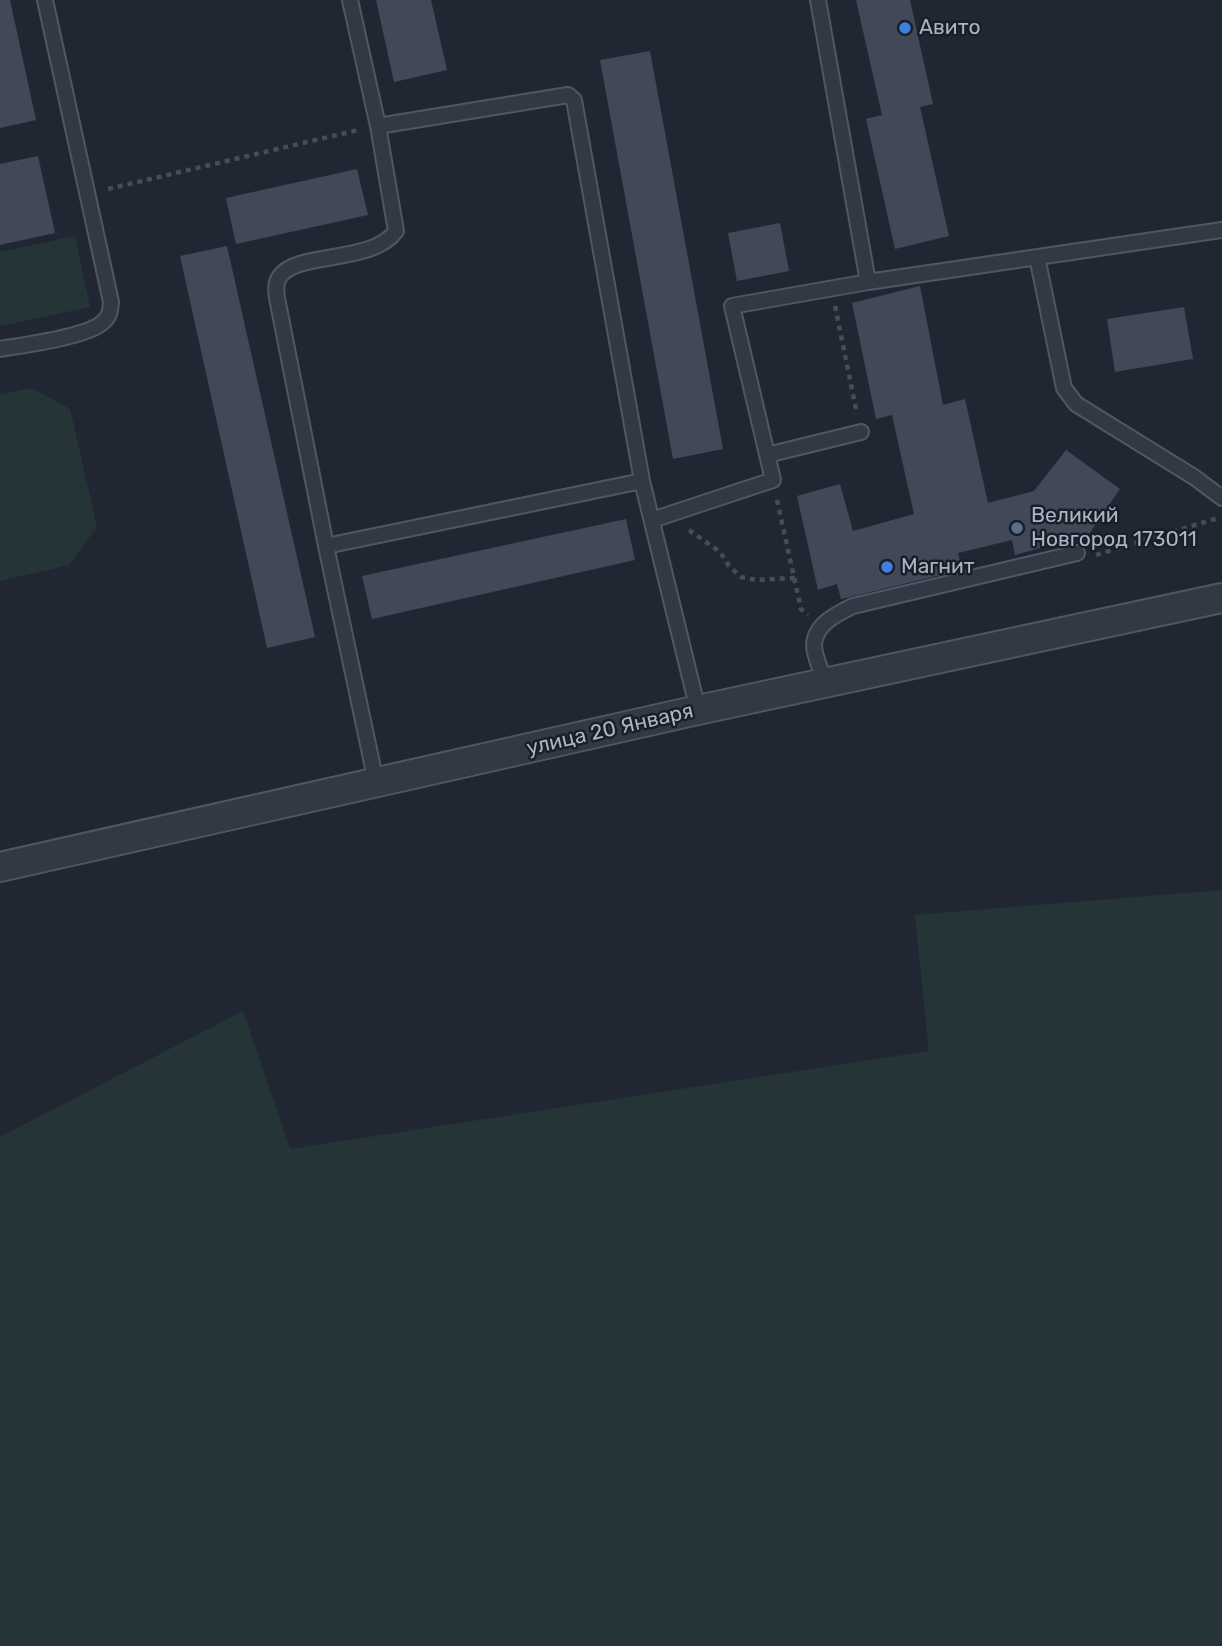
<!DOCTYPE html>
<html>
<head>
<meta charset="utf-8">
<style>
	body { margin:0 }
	canvas { display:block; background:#202733 }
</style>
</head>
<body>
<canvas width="1222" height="1646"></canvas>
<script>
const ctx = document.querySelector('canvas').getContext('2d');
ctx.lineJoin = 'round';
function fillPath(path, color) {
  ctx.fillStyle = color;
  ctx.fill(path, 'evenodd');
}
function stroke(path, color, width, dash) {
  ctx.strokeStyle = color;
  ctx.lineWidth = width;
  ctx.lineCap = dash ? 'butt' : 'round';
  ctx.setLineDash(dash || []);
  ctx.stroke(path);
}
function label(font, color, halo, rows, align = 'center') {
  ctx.font = font + ' Rubik,sans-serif';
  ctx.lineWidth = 5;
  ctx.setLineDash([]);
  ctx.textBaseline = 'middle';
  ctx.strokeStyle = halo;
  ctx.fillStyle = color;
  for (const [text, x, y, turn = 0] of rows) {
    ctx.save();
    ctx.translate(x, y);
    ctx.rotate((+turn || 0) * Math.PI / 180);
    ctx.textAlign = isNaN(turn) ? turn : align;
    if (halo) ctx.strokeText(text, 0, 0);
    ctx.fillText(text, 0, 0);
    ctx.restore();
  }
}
const green = new Path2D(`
	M 75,236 L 90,307 L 0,326 L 0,252 Z
	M 31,388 L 70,409 L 97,527 L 69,565 L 0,581 L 0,395 Z
	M 1222,890 L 1222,1646 L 0,1646 L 0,1137 L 243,1011 L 290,1149 L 929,1051 L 915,915 Z`);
const building = new Path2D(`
	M 0,0 L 10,0 L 36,120 L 0,128 Z
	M 376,0 L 431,0 L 447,70 L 394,82 Z
	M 856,0 L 910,0 L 933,104 L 920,107 L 949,236 L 895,249 L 866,119 L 882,115 Z
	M 650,51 L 723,449 L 673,459 L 600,60 Z
	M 38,156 L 55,233 L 0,245 L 0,164 Z
	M 357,169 L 368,215 L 236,244 L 226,198 Z
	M 780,223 L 789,271 L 737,281 L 728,233 Z
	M 227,246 L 315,637 L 267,648 L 180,256 Z
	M 920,286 L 943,405 L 965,399 L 988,503 L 1034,491 L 1066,450 L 1120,489 L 1089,534 L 1015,555 L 1012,540 L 958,553 L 962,570 L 841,599 L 837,584 L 818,590 L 797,496 L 840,484 L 853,531 L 914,514 L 892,415 L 876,419 L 852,303 Z
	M 1184,307 L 1193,359 L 1115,372 L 1107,319 Z
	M 626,519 L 635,560 L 372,619 L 362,576 Z`);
const path = new Path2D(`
	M 108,189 L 358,130
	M 835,306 L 857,414
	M 777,500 L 801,609 L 808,615
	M 689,530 L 720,552 L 729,566 L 741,577 L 756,580 L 795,578
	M 1096,555 L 1218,518`);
const lane = new Path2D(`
	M 350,0 L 378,126
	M 818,0 L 868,282
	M 1037,257 L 1064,388 L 1076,404 L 1194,477 L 1222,498
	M 0,349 C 23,345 88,337 103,322 C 110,316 110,311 111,302 L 45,0
	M 767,455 L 861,432
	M 652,520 L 773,480 L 732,306 L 868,282 L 1222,230
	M 326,546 L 277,298 C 276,291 275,283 280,276 C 299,251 372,264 396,231 L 378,126 L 568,95 L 574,100 L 642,481 L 698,710
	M 825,683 C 822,672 814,656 814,645 C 815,624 837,614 853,606 L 1077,553
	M 376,782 L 326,546 L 642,481`);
const street = new Path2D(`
	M 0,867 L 698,710 L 1222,598`);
const markers = [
	[905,28,7,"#3f7fe0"],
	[1017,528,7,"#5c6f8a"],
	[887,567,7,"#3f7fe0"]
];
const poiNames = [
	["Авито",919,28],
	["Великий",1031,516],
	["Новгород 173011",1031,540],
	["Магнит",901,567]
];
const streetNames = [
	["улица 20 Января",610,730,-13]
];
fillPath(green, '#253537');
fillPath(building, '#414958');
stroke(lane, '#515662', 18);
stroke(street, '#515662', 32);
stroke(path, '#415054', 4.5, [5, 5]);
stroke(lane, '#333944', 14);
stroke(street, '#333944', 28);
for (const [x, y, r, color] of markers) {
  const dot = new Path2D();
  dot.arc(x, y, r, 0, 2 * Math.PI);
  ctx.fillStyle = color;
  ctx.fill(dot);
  stroke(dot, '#191e29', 2.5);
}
label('21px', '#adb3c1', '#191e29', poiNames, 'left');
label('21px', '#adb3c1', '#191e29', streetNames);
</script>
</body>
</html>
